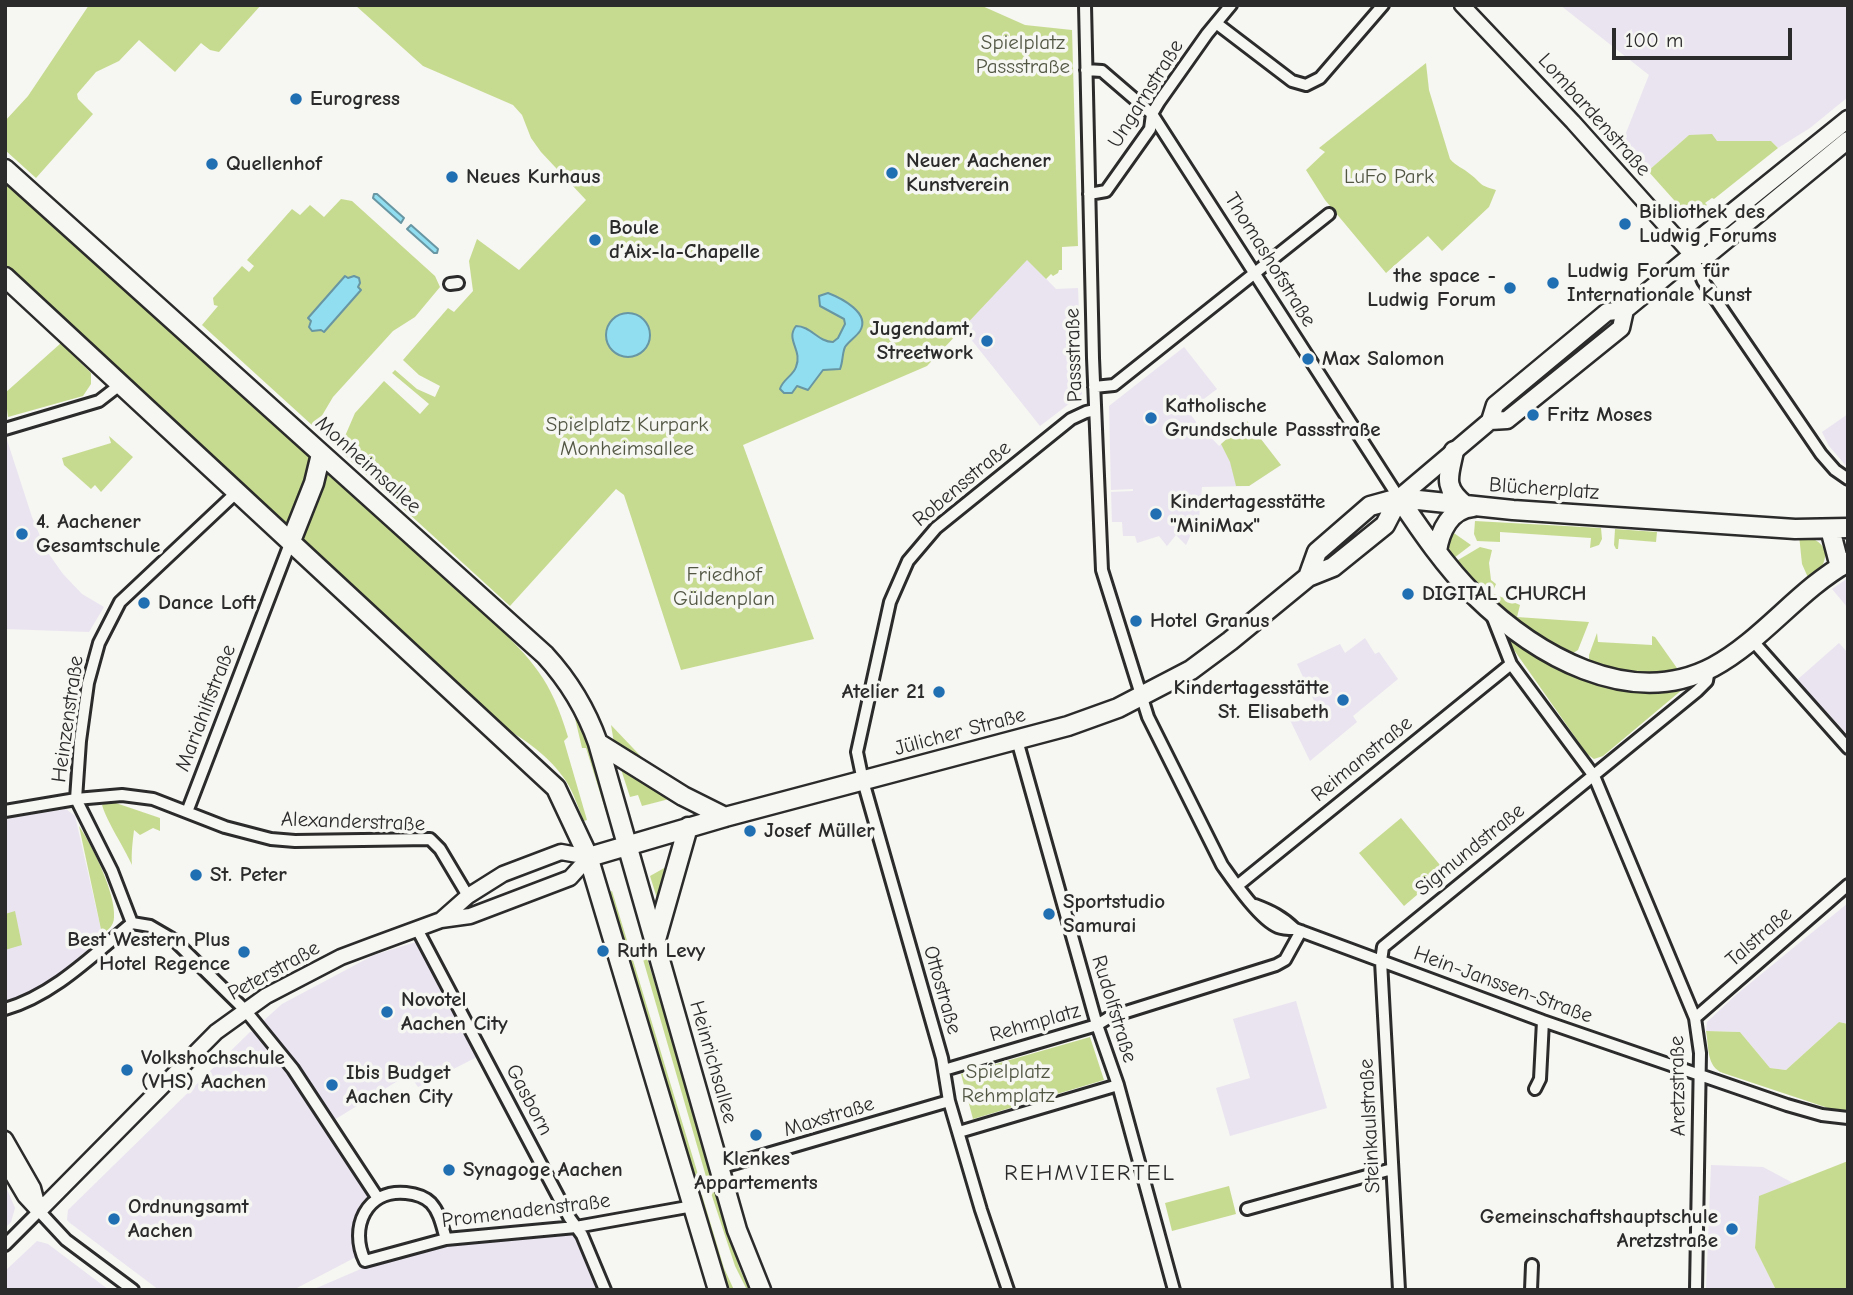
<!DOCTYPE html>
<html>
<head>
<meta charset="utf-8">
<style>
	body { margin:0 }
	#map { position:relative; width:1853px; height:1295px; overflow:hidden; background:#f6f6f2; font-family:"Comic Neue",sans-serif }
	canvas { display:block }
	.frame { position:absolute; inset:0; border:7px solid #2b2b2b; pointer-events:none }
	.scale { position:absolute; left:1612px; top:28px; width:180px; height:32px; box-sizing:border-box; border:4px solid #2b2b2b; border-top:0; padding-left:9px; font-size:21px; line-height:24px; white-space:nowrap; color:#2b2b2b; -webkit-text-stroke:5px #f6f6f2; paint-order:stroke }
</style>
</head>
<body>
<div id="map">
<canvas width="1853" height="1295"></canvas>
<div class="frame"></div>
<div class="scale">100 m</div>
</div>
<script>
const ctx = document.querySelector('canvas').getContext('2d');
ctx.lineJoin = 'round';
function fillPath(path, color) {
  ctx.fillStyle = color;
  ctx.fill(path, 'evenodd');
}
function stroke(path, color, width, dash) {
  ctx.strokeStyle = color;
  ctx.lineWidth = width;
  ctx.lineCap = dash ? 'butt' : 'round';
  ctx.setLineDash(dash || []);
  ctx.stroke(path);
}
function label(font, color, halo, rows, align = 'center') {
  ctx.font = font + ' "Comic Neue",sans-serif';
  ctx.lineWidth = 7;
  ctx.setLineDash([]);
  ctx.textBaseline = 'middle';
  ctx.strokeStyle = halo;
  ctx.fillStyle = color;
  for (const [text, x, y, turn = 0] of rows) {
    ctx.save();
    ctx.translate(x, y);
    ctx.rotate((+turn || 0) * Math.PI / 180);
    ctx.textAlign = isNaN(turn) ? turn : align;
    if (halo) ctx.strokeText(text, 0, 0);
    ctx.fillText(text, 0, 0);
    ctx.restore();
  }
}
const built = new Path2D(`
	M 1560,5 L 1848,5 L 1848,97 L 1810,128 L 1778,148 L 1771,141 L 1717,141 L 1689,135 L 1648,171 L 1620,148 L 1649,75 Z
	M 1027,259 L 1056,289 L 1078,288 L 1082,394 L 1040,426 L 962,328 Z
	M 1184,347 L 1217,389 L 1188,411 L 1197,423 L 1219,446 L 1247,421 L 1281,465 L 1249,486 L 1202,487 L 1199,517 L 1186,545 L 1176,535 L 1167,546 L 1159,536 L 1137,543 L 1135,536 L 1123,536 L 1122,522 L 1112,522 L 1111,492 L 1133,491 L 1133,489 L 1111,490 L 1109,406 Z
	M 1848,414 L 1848,468 L 1829,446 L 1822,432 Z
	M 7,440 L 32,517 L 46,550 L 63,574 L 82,594 L 104,607 L 89,632 L 5,629 L 5,441 Z
	M 1848,578 L 1848,608 L 1832,589 Z
	M 1365,638 L 1375,654 L 1379,652 L 1398,679 L 1353,716 L 1357,722 L 1310,761 L 1290,720 L 1316,705 L 1297,664 L 1340,644 L 1345,653 Z
	M 1839,643 L 1848,653 L 1848,735 L 1797,680 Z
	M 66,809 L 75,816 L 103,938 L 44,985 L 5,1003 L 5,819 Z
	M 1848,903 L 1848,1024 L 1839,1022 L 1786,1070 L 1770,1068 L 1740,1032 L 1706,1031 L 1707,1022 L 1737,994 Z
	M 416,942 L 477,1057 L 418,1087 L 409,1074 L 334,1120 L 300,1066 L 261,1023 L 282,1004 L 374,955 Z
	M 1296,1001 L 1327,1108 L 1230,1136 L 1216,1088 L 1250,1078 L 1233,1019 Z
	M 253,1031 L 302,1091 L 370,1199 L 357,1218 L 354,1234 L 356,1257 L 293,1290 L 159,1290 L 70,1223 L 67,1220 L 68,1210 L 250,1032 Z
	M 1711,1165 L 1763,1167 L 1793,1183 L 1760,1196 L 1755,1248 L 1776,1290 L 1706,1290 Z
	M 6,1187 L 15,1208 L 11,1222 L 5,1228 Z
	M 570,1233 L 574,1235 L 598,1290 L 312,1290 L 370,1265 L 456,1243 Z
	M 37,1241 L 48,1244 L 109,1290 L 5,1290 L 5,1271 Z`);
const green = new Path2D(`
	M 89,5 L 261,5 L 219,52 L 210,50 L 201,43 L 175,72 L 139,40 L 119,61 L 96,72 L 77,94 L 78,99 L 93,114 L 36,178 L 5,150 L 5,121 L 28,96 Z
	M 355,5 L 980,5 L 1025,25 L 1072,30 L 1078,246 L 1062,247 L 1062,270 L 1059,270 L 1058,273 L 1053,276 L 1051,274 L 1046,279 L 1027,260 L 927,366 L 743,445 L 814,639 L 681,670 L 624,495 L 616,489 L 510,606 L 339,450 L 355,413 L 384,381 L 420,414 L 429,404 L 392,373 L 395,370 L 417,389 L 435,397 L 440,386 L 419,375 L 403,360 L 448,308 L 454,312 L 473,291 L 469,261 L 477,239 L 519,270 L 586,200 L 541,152 L 531,138 L 522,115 L 513,105 L 423,66 Z
	M 1426,63 L 1429,90 L 1450,159 C 1456,166 1463,168 1470,174 C 1483,184 1478,185 1496,190 L 1489,207 L 1442,251 L 1428,236 L 1386,273 L 1325,200 L 1306,170 L 1325,152 L 1319,148 Z
	M 1712,134 L 1717,141 L 1771,141 L 1778,148 L 1714,199 L 1712,198 L 1705,203 L 1707,205 L 1691,219 L 1648,171 L 1689,135 Z
	M 5,183 L 491,620 C 533,661 551,679 568,737 L 564,741 L 587,820 L 584,821 C 578,808 574,793 566,781 C 551,758 522,736 498,725 L 5,270 Z
	M 341,199 L 352,201 L 435,276 L 440,287 L 415,317 L 393,331 L 333,397 L 317,424 L 313,426 L 202,325 L 218,306 L 214,305 L 213,298 L 242,266 L 249,272 L 254,266 L 247,260 L 292,209 L 300,215 L 310,205 L 324,217 Z
	M 1605,324 L 1609,328 L 1505,412 L 1501,408 Z
	M 61,343 L 91,373 L 91,384 L 83,396 L 8,417 L 5,393 Z
	M 1247,421 L 1281,465 L 1249,486 L 1236,486 L 1230,462 L 1221,444 Z
	M 109,436 L 133,457 L 101,492 L 95,485 L 91,489 L 64,465 L 62,458 L 111,443 Z
	M 1475,521 L 1601,528 L 1602,539 L 1599,545 L 1590,548 L 1591,538 L 1500,532 L 1500,542 L 1477,541 L 1474,534 Z
	M 1615,529 L 1657,532 L 1656,542 L 1619,539 L 1618,549 L 1616,549 L 1614,545 Z
	M 1451,531 L 1471,545 L 1454,558 L 1447,544 Z
	M 1799,535 C 1834,541 1830,562 1810,582 L 1802,564 Z
	M 1480,547 L 1492,550 L 1489,563 L 1491,580 L 1496,584 L 1492,593 L 1520,605 L 1517,617 L 1589,622 L 1578,650 L 1570,655 L 1512,621 L 1453,563 Z
	M 1597,633 L 1598,642 L 1652,645 L 1652,636 L 1655,637 L 1679,671 L 1631,677 L 1589,662 L 1589,655 Z
	M 1505,635 C 1517,640 1529,651 1542,658 C 1589,685 1627,696 1682,687 L 1683,689 L 1603,756 L 1594,759 L 1587,754 L 1514,650 L 1511,651 Z
	M 574,714 L 589,744 L 609,814 L 607,815 L 586,748 L 582,748 Z
	M 611,725 L 652,768 L 614,743 Z
	M 618,760 L 677,797 L 642,806 L 638,795 L 630,797 Z
	M 110,801 L 160,818 L 160,831 L 153,828 L 140,835 L 134,830 C 133,840 131,852 132,865 C 124,847 107,822 102,805 Z
	M 1401,818 L 1445,871 L 1404,906 L 1359,853 Z
	M 79,826 C 92,845 116,894 114,917 C 114,926 108,930 102,934 Z
	M 675,862 L 660,908 L 650,876 Z
	M 612,891 L 700,1181 L 692,1184 L 608,893 Z
	M 15,911 L 22,945 L 5,950 L 5,914 Z
	M 644,948 L 714,1179 L 707,1180 L 640,949 Z
	M 1839,1022 L 1848,1024 L 1848,1112 L 1828,1108 L 1723,1073 C 1706,1067 1709,1046 1706,1031 L 1740,1032 L 1770,1068 L 1786,1070 Z
	M 1090,1037 L 1104,1080 L 973,1119 L 961,1074 Z
	M 1848,1161 L 1848,1290 L 1776,1290 L 1755,1248 L 1759,1196 Z
	M 1229,1186 L 1236,1214 L 1172,1231 L 1165,1203 Z
	M 717,1191 L 739,1267 L 749,1290 L 747,1290 L 735,1266 L 711,1193 Z
	M 702,1195 L 724,1268 L 734,1290 L 729,1290 L 719,1272 L 695,1197 Z`);
const water = new Path2D(`
	M 374,194 L 377,194 L 404,218 L 401,223 L 373,198 Z
	M 411,225 L 438,249 L 437,253 L 434,253 L 407,229 Z
	M 345,276 L 348,278 L 354,276 L 359,278 L 360,283 L 358,287 L 361,290 L 324,332 L 321,330 L 312,331 L 309,327 L 311,321 L 308,318 Z
	M 828,293 C 841,298 871,313 860,331 C 856,337 849,341 845,347 C 842,354 843,362 840,369 L 823,370 L 808,390 L 797,386 L 792,393 L 784,393 L 780,389 C 782,380 793,376 796,367 C 803,350 785,340 796,326 C 811,326 818,342 833,342 L 838,338 L 845,324 L 844,319 L 820,306 L 819,296 Z
	M606 335a22 22 0 1 1 44 0a22 22 0 1 1-44 0Z`);
const minor = new Path2D(`
	M 1085,5 L 1093,358 L 1102,570 L 1148,717 L 1222,865 C 1234,882 1260,920 1278,927 C 1283,929 1289,929 1295,929 L 1543,1021 L 1787,1105 L 1822,1115 L 1848,1118
	M 1216,23 L 1292,81 L 1306,85 L 1320,78 L 1383,5
	M 1086,70 L 1102,71 L 1152,114 L 1399,498
	M 1089,194 L 1106,191 L 1150,129 L 1152,114 L 1159,102 L 1207,34 L 1231,5
	M 1692,255 L 1703,281 L 1821,454 L 1835,470 L 1848,479
	M 450,284 L 458,283
	M 1094,387 L 1114,385 L 1329,214
	M 5,429 L 99,401 L 121,384
	M 1491,613 L 1511,664 L 1594,776 L 1695,1018 L 1700,1053 L 1696,1290
	M 1751,639 L 1848,748
	M 1017,740 L 1097,1025 L 1118,1085 L 1174,1290
	M 5,811 L 76,799 L 122,795 L 153,799 L 225,827 L 271,839 L 295,841 L 430,839 L 440,849 L 468,896
	M 187,812 L 291,541
	M 1237,886 L 1511,664
	M 1255,905 C 1271,911 1283,917 1295,929
	M 132,923 L 112,871 L 76,799 L 80,741 L 88,683 L 99,643 L 120,602 L 238,491
	M 132,923 L 150,926 L 174,940 L 245,1010 L 293,1069 L 377,1197
	M 417,929 L 569,1217 L 582,1235 L 605,1290
	M 5,1009 C 54,995 93,955 132,923
	M 1695,1018 L 1848,885
	M 944,1070 L 1097,1025 L 1110,1017 L 1276,965 L 1285,960 L 1301,931
	M 1535,1089 L 1540,1079 L 1543,1021
	M 959,1132 L 1118,1085
	M 719,1168 L 949,1101
	M 1247,1209 L 1392,1169
	M 446,1239 C 442,1226 440,1213 431,1203 C 424,1196 416,1194 406,1193 C 366,1189 349,1228 365,1261 L 446,1239 L 576,1227 L 693,1206
	M 5,1245 L 39,1211 L 66,1240 L 133,1290
	M 1008,1290 L 981,1210 L 949,1101 L 942,1058 L 863,781 L 857,752 L 890,602 L 908,561 L 936,528 L 1071,419 L 1086,412 L 1095,410
	M 1399,1290 L 1381,961 L 1383,947 L 1697,691 L 1707,681 L 1709,669
	M 1531,1290 L 1532,1265`);
const tertiary = new Path2D(`
	M 1462,5 L 1573,122 L 1692,255
	M 442,919 L 468,896 L 503,874 L 561,852 L 589,857
	M 5,1139 L 33,1188 L 39,1211
	M 5,1162 L 25,1196 L 38,1210
	M 39,1211 L 216,1032 L 266,996 L 341,957 L 373,945 L 441,920 L 470,916 L 570,878 L 589,857`);
const secondary = new Path2D(`
	M 1692,255 L 1708,255 L 1848,140
	M 1490,421 L 1507,420 L 1621,328 L 1625,310
	M 1399,498 L 1490,421 L 1495,405 L 1607,312 L 1625,310 L 1692,255 L 1698,240 L 1848,119`);
const primary = new Path2D(`
	M 5,169 L 545,655 C 569,681 586,709 598,743 L 737,1230 L 761,1290
	M 5,277 L 556,788 L 588,856 L 718,1290
	M 1454,451 C 1449,476 1442,487 1465,505
	M 1399,498 C 1421,531 1445,566 1474,595 C 1534,654 1629,711 1713,667 C 1763,640 1798,590 1848,562
	M 1830,529 L 1840,567
	M 291,541 L 314,483 L 321,454
	M 1437,551 C 1440,531 1450,509 1473,507
	M 1308,577 L 1317,552 L 1370,506 L 1399,498 L 1513,510 L 1795,529 L 1848,528
	M 598,743 L 683,796 L 725,817
	M 589,857 L 725,817 L 1068,726 L 1118,708 L 1191,670 L 1230,641 L 1308,577 L 1333,567 L 1385,525 L 1399,498
	M 655,943 L 688,827`);
const markers = [
	[296,99,7,"#1f6fb2"],
	[212,164,7,"#1f6fb2"],
	[892,173,7,"#1f6fb2"],
	[452,177,7,"#1f6fb2"],
	[1625,224,7,"#1f6fb2"],
	[595,240,7,"#1f6fb2"],
	[1553,283,7,"#1f6fb2"],
	[1510,288,7,"#1f6fb2"],
	[987,341,7,"#1f6fb2"],
	[1308,359,7,"#1f6fb2"],
	[1533,415,7,"#1f6fb2"],
	[1151,418,7,"#1f6fb2"],
	[1156,514,7,"#1f6fb2"],
	[22,534,7,"#1f6fb2"],
	[1408,594,7,"#1f6fb2"],
	[144,603,7,"#1f6fb2"],
	[1136,621,7,"#1f6fb2"],
	[939,692,7,"#1f6fb2"],
	[1343,700,7,"#1f6fb2"],
	[750,831,7,"#1f6fb2"],
	[196,875,7,"#1f6fb2"],
	[1049,914,7,"#1f6fb2"],
	[603,951,7,"#1f6fb2"],
	[244,952,7,"#1f6fb2"],
	[387,1012,7,"#1f6fb2"],
	[127,1070,7,"#1f6fb2"],
	[332,1085,7,"#1f6fb2"],
	[756,1135,7,"#1f6fb2"],
	[449,1170,7,"#1f6fb2"],
	[114,1219,7,"#1f6fb2"],
	[1732,1229,7,"#1f6fb2"]
];
const parkNames = [
	["Spielplatz",1023,43],
	["Passstraße",1023,67],
	["LuFo Park",1389,177],
	["Spielplatz Kurpark",627,425],
	["Monheimsallee",627,449],
	["Friedhof",724,575],
	["Güldenplan",724,599],
	["Spielplatz",1008,1072],
	["Rehmplatz",1008,1096]
];
const streetNames = [
	["Ungarnstraße",1146,94,-58],
	["Lombardenstraße",1594,115,48],
	["Thomashofstraße",1270,260,58],
	["Passstraße",1074,355,-92],
	["Monheimsallee",368,465,42],
	["Robensstraße",962,484,-40],
	["Blücherplatz",1544,489,4],
	["Mariahilfstraße",206,708,-69],
	["Heinzenstraße",68,719,-82],
	["Jülicher Straße",960,732,-15],
	["Reimanstraße",1362,759,-39],
	["Alexanderstraße",353,822,2],
	["Sigmundstraße",1470,850,-39],
	["Talstraße",1759,937,-41],
	["Peterstraße",274,971,-29],
	["Hein-Janssen-Straße",1503,985,20],
	["Ottostraße",942,990,74],
	["Rudolfstraße",1114,1009,73],
	["Rehmplatz",1035,1023,-16],
	["Heinrichsallee",713,1062,74],
	["Aretzstraße",1678,1086,-91],
	["Gasborn",529,1100,62],
	["Maxstraße",829,1117,-17],
	["Steinkaulstraße",1370,1126,-93],
	["Promenadenstraße",526,1211,-7]
];
const poiNames = [
	["Eurogress",310,99],
	["Neuer Aachener",906,161],
	["Kunstverein",906,185],
	["Quellenhof",226,164],
	["Neues Kurhaus",466,177],
	["Bibliothek des",1639,212],
	["Ludwig Forums",1639,236],
	["Boule",609,228],
	["d’Aix-la-Chapelle",609,252],
	["Ludwig Forum für",1567,271],
	["Internationale Kunst",1567,295],
	["the space -",1496,276,"right"],
	["Ludwig Forum",1496,300,"right"],
	["Jugendamt,",973,329,"right"],
	["Streetwork",973,353,"right"],
	["Max Salomon",1322,359],
	["Katholische",1165,406],
	["Grundschule Passstraße",1165,430],
	["Fritz Moses",1547,415],
	["Kindertagesstätte",1170,502],
	["\"MiniMax\"",1170,526],
	["4. Aachener",36,522],
	["Gesamtschule",36,546],
	["DIGITAL CHURCH",1422,594],
	["Dance Loft",158,603],
	["Hotel Granus",1150,621],
	["Kindertagesstätte",1329,688,"right"],
	["St. Elisabeth",1329,712,"right"],
	["Atelier 21",925,692,"right"],
	["Josef Müller",764,831],
	["St. Peter",210,875],
	["Sportstudio",1063,902],
	["Samurai",1063,926],
	["Best Western Plus",230,940,"right"],
	["Hotel Regence",230,964,"right"],
	["Ruth Levy",617,951],
	["Novotel",401,1000],
	["Aachen City",401,1024],
	["Volkshochschule",141,1058],
	["(VHS) Aachen",141,1082],
	["Ibis Budget",346,1073],
	["Aachen City",346,1097],
	["Klenkes",756,1159,"center"],
	["Appartements",756,1183,"center"],
	["Synagoge Aachen",463,1170],
	["Ordnungsamt",128,1207],
	["Aachen",128,1231],
	["Gemeinschaftshauptschule",1718,1217,"right"],
	["Aretzstraße",1718,1241,"right"]
];
const neighbourhoodNames = [
	["REHMVIERTEL",1090,1173]
];
fillPath(built, '#eae4f0');
fillPath(green, '#c7db90');
fillPath(water, '#91def1');
stroke(water, '#6896a2', 2);
stroke(minor, '#2b2b2b', 16);
stroke(tertiary, '#2b2b2b', 19);
stroke(secondary, '#2b2b2b', 21);
stroke(primary, '#2b2b2b', 23);
stroke(minor, '#f6f6f2', 10);
stroke(tertiary, '#f6f6f2', 14);
stroke(secondary, '#f6f6f2', 16);
stroke(primary, '#f6f6f2', 18);
for (const [x, y, r, color] of markers) {
  const dot = new Path2D();
  dot.arc(x, y, r, 0, 2 * Math.PI);
  ctx.fillStyle = color;
  ctx.fill(dot);
  stroke(dot, '#f6f6f2', 2.5);
}
label('21px', '#525744', '#f6f6f2', parkNames);
label('21px', '#2b2b2b', '#f6f6f2', streetNames);
label('bold 21px', '#2b2b2b', '#f6f6f2', poiNames, 'left');
ctx.letterSpacing = '2px';
label('23px', '#2b2b2b', '#f6f6f2', neighbourhoodNames);
ctx.letterSpacing = '0px';
</script>
</body>
</html>
